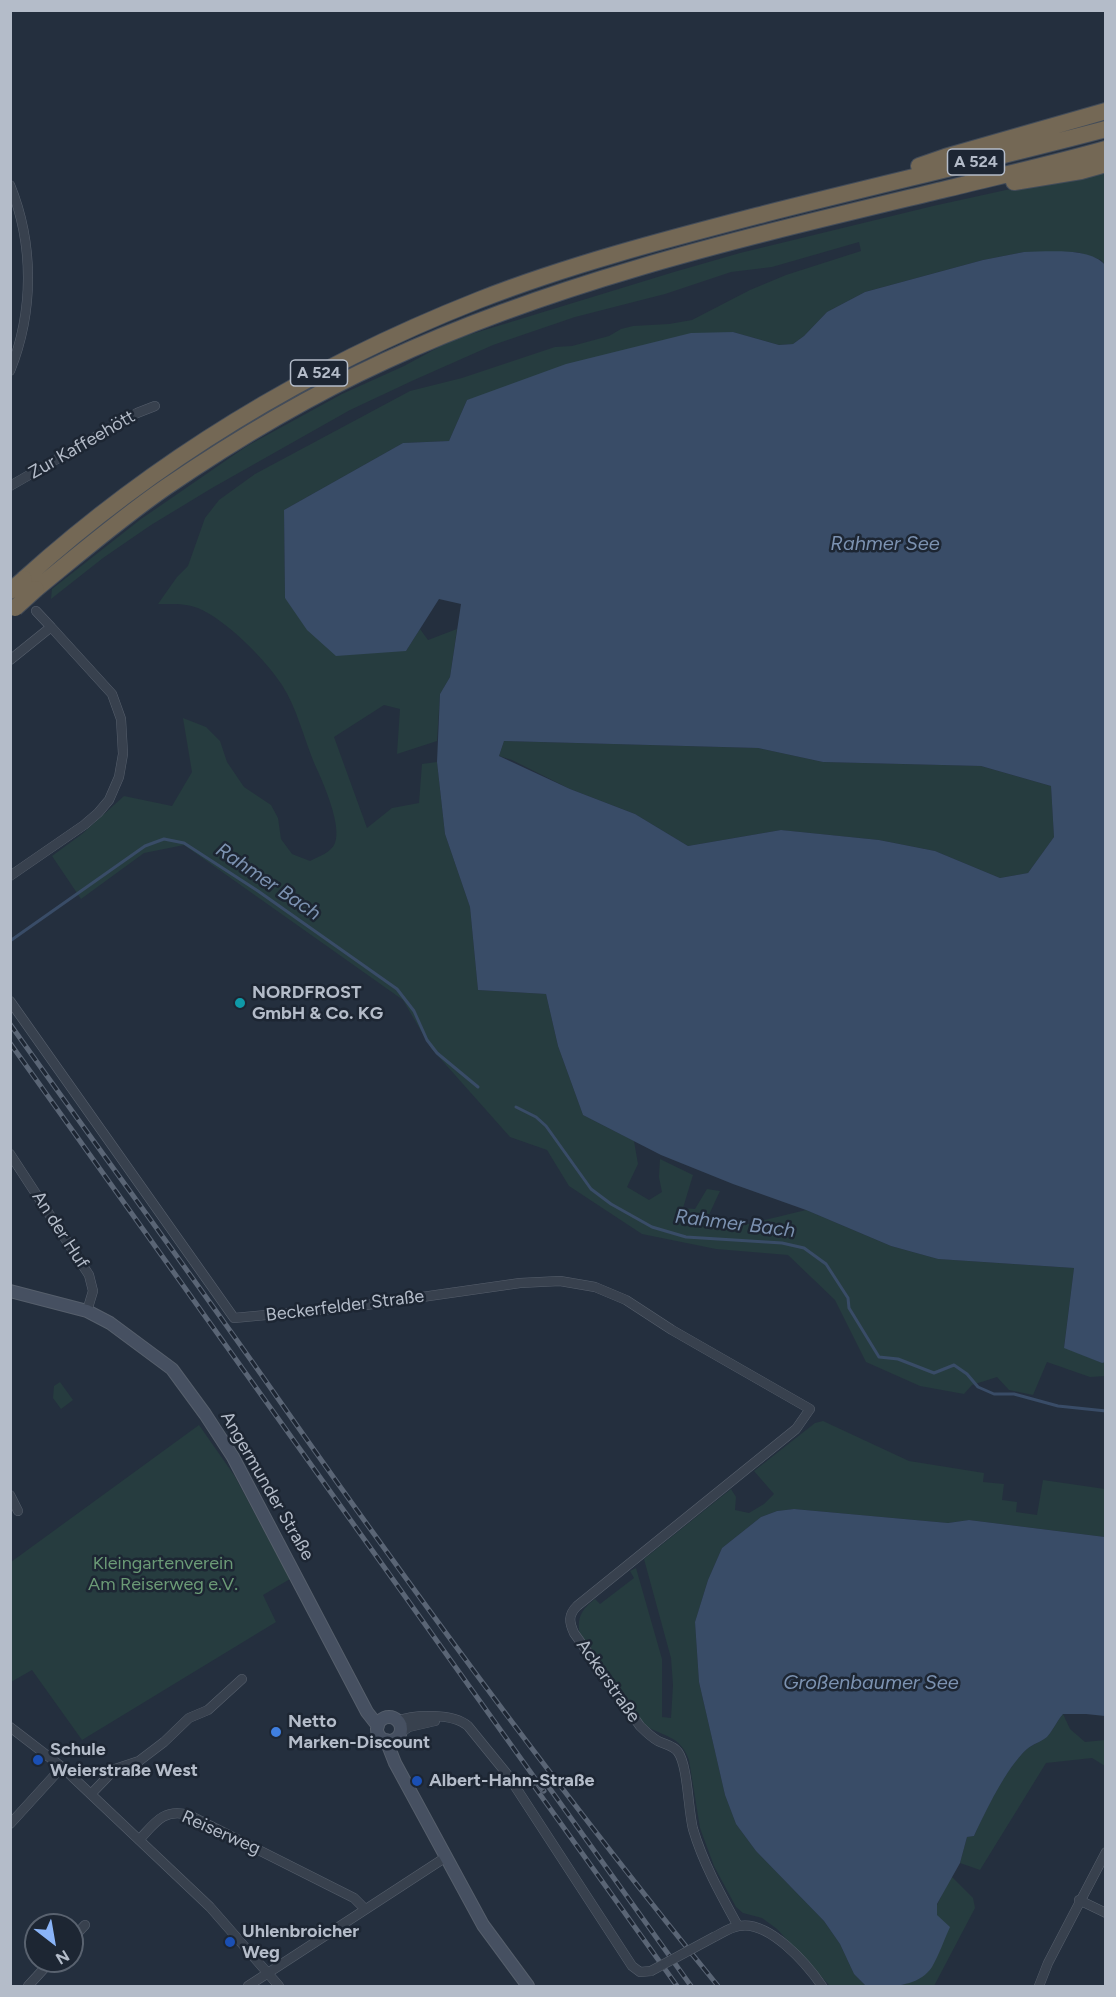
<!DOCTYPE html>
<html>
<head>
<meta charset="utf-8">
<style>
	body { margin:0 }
	#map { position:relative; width:1116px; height:1997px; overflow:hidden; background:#242f3e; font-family:Figtree,sans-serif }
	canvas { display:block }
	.frame { position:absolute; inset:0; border:12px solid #b4bcc9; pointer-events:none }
	.north { position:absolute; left:24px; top:1913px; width:60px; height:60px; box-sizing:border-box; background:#1d2633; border:2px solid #59626f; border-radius:50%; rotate:149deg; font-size:16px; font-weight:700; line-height:24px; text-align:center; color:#b4bcc9 }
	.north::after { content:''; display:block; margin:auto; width:21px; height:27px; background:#8ab4f8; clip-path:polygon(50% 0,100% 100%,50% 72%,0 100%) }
</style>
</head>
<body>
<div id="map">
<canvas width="1116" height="1997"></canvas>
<div class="frame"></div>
<div class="north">N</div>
</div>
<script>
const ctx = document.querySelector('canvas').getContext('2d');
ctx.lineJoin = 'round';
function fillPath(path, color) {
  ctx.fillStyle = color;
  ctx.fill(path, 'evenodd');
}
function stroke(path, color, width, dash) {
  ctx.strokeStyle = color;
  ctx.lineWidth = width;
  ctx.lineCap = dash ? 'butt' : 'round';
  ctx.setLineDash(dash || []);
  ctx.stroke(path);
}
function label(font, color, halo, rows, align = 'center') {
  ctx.font = font + ' Figtree,sans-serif';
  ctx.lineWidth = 5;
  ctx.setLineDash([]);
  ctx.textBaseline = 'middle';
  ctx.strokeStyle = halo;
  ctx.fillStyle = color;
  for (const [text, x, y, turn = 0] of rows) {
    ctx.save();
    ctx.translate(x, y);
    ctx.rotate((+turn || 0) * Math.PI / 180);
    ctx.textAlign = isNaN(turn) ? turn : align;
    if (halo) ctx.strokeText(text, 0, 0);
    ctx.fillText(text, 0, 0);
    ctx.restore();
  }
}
const green = new Path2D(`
	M 1105,173 L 1105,265 L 1101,260 L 1077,252 L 1024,252 L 983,260 L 865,292 L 827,312 L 804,336 L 793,344 L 779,345 L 733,332 L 467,400 L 449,441 L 403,443 L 284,510 L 285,598 L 406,651 L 420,629 L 428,640 L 457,629 L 450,677 L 440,694 L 437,741 L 397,754 L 400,709 L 384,705 L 334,737 L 367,828 L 392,808 L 419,803 L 422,764 L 437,762 L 445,834 L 470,907 L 478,990 L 546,994 L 558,1046 L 583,1115 L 634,1141 L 638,1164 L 627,1187 L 649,1200 L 662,1192 L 659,1177 L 660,1159 L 693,1175 L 683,1208 L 695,1209 L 707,1189 L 720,1191 L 707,1219 L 744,1225 L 806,1210 L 891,1246 L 938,1259 L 1074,1268 L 1064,1347 L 1102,1363 L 1105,1362 L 1105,1376 L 1090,1377 L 1047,1362 L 1033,1395 L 1009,1390 L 997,1377 L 972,1385 L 964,1394 L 920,1386 L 866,1362 L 835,1300 L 788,1255 L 716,1249 L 642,1234 L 569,1186 L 547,1150 L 510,1137 L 431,1048 L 403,1000 L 184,845 L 144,853 L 81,899 L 52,856 L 82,834 L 124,796 L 172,806 L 192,772 L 183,718 L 206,727 L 220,741 L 227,762 L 244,787 L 271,805 L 278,818 L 281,839 L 292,854 L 310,861 C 319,856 331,853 335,843 C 342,825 323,782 315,765 C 304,739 297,708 282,685 C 266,660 225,619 198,608 C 186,603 171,604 158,604 L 177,577 L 188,566 L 205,518 L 219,500 L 255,474 L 410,391 L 462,378 L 555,347 L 572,346 L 609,336 L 621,329 L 633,326 L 669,324 L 692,320 L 750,290 L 786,275 L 861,251 L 859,242 L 772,267 L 731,272 L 665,294 L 575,317 L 493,345 L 414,380 L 350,410 L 212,488 L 151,525 L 103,558 L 51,599 L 52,589 L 141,519 L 247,446 L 342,394 L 404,366 L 452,340 L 674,272 L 740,253 L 933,206 L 1047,181 Z
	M 504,741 L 758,748 L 823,762 L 981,766 L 1051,786 L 1054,837 L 1028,873 L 1000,878 L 935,851 L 879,840 L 781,830 L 688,846 L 635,814 L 570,789 L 512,760 L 499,756 Z
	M 60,1382 L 73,1400 L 61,1409 L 53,1398 L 54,1386 Z
	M 823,1421 L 909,1461 L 984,1473 L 983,1482 L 1004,1484 L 1002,1500 L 1017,1502 L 1016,1512 L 1037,1515 L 1043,1480 L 1105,1489 L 1105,1537 L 969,1520 L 948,1523 L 794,1509 L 777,1511 L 761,1517 L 722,1548 L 708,1580 L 695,1622 L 699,1682 L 725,1795 L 736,1824 L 756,1851 L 824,1921 L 840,1944 L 854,1974 L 866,1986 L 830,1986 L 777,1929 L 762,1918 L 743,1913 L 736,1907 L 714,1866 L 700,1828 L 689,1760 C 680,1735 664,1737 644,1725 L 580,1635 C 576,1618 582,1609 595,1599 L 600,1604 L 634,1578 L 630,1571 L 636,1568 L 662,1659 L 662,1717 L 671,1718 L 673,1685 L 671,1658 L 644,1559 L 731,1489 L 736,1497 L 735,1510 L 749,1513 L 764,1504 L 774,1494 L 754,1471 L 815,1423 Z
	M 199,1425 L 234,1475 L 290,1579 L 263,1595 L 276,1622 L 82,1740 L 32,1670 L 11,1682 L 11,1562 Z
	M 1063,1714 L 1070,1729 L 1085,1742 L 1105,1740 L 1105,1766 L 1092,1758 L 1046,1763 L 980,1870 L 960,1863 L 967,1837 L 974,1836 C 986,1810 1006,1768 1027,1749 C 1033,1744 1041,1742 1047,1737 C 1052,1732 1057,1721 1063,1714 Z
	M 951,1876 L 973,1898 L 975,1908 L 934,1986 L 900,1986 L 919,1978 L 937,1915 L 937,1905 Z`);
const water = new Path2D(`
	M 1024,252 C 1046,252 1090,247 1105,265 L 1106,1362 L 1102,1363 L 1064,1348 L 1074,1268 L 938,1259 L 891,1246 L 806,1210 L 733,1184 L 661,1155 L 583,1115 L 558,1046 L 546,994 L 478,990 L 470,907 L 445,834 L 437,762 L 440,694 L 450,677 L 461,604 L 439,599 L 406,651 L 336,656 L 307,630 L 285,598 L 284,510 L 403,443 L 449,441 L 467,400 L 566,364 L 691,333 L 733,332 L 779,345 L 793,344 L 804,336 L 827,312 L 865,292 L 983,260 ZM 504,741 L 758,748 L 823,762 L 981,766 L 1051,786 L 1054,837 L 1028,873 L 1000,878 L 935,851 L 879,840 L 781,830 L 688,846 L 635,814 L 570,789 L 499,756 Z
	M 794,1509 L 948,1523 L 969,1520 L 1105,1537 L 1105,1716 L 1086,1714 L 1063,1714 C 1057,1721 1052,1732 1047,1737 C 1041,1742 1033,1744 1027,1749 C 1006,1768 986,1811 974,1836 L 967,1837 L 960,1863 L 937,1904 L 937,1915 L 950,1927 C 944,1940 939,1955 932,1967 C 918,1988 888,1987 866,1986 L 854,1974 L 840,1944 L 824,1921 L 756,1851 L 736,1824 L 725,1795 L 699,1682 L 695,1622 L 708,1580 L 722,1548 L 761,1517 L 777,1511 Z`);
const stream = new Path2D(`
	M 10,941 L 145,846 L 164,839 L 184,843 L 258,891 L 397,989 L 414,1011 L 427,1040 L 437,1053 L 478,1087
	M 516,1107 L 536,1117 L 546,1126 L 591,1189 L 611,1204 L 652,1227 L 686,1237 L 782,1243 L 804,1248 L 826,1264 L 848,1298 L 849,1308 L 879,1357 L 898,1359 L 934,1373 L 954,1365 L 967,1374 L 978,1387 L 994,1394 L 1014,1394 L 1058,1406 L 1106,1411`);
const street = new Path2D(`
	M 10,185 C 34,244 34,311 10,371
	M 10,486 L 137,413 L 155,406
	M 10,660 L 51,627 L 36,611
	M 10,876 L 84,825 L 98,813 L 109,800 L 119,777 L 123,754 L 121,719 L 112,694 L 51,627
	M 10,1001 L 234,1318 L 352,1307 L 520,1283 L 560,1281 L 595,1287 L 626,1300 L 672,1330 L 810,1409 L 796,1429 L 577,1606 C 568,1615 569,1622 574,1633 L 640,1726 C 646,1732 651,1737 658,1741 C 666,1745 673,1745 678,1752 C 688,1766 688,1810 693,1829 C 703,1863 721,1895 738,1926
	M 10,1154 L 89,1275 L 93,1291 L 87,1311
	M 10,1495 L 18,1511
	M 397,1721 C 415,1714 453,1713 468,1726 L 507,1774 L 632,1966 L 640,1972 L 651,1971
	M 10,1727 L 62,1767 L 210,1907 L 279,1986
	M 399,1734 L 409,1727 L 435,1721
	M 91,1794 L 115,1769 L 139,1761 L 164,1742 L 189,1718 L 208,1710 L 242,1679
	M 10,1824 L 62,1767
	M 139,1840 C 155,1823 163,1808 189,1815 L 354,1898 L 365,1909
	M 1079,1900 L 1106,1913
	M 714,1937 C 722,1933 731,1927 739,1926 C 769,1920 807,1964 822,1986
	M 72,1939 L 85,1925
	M 28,1986 L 51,1961
	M 248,1986 L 446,1857
	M 1039,1986 L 1048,1963 L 1106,1852`);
const secondary = new Path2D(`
	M 10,1291 L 87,1311 L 110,1323 L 172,1369 L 205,1414 L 233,1457 L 367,1712 L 378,1726
	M377 1729a12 12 0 1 1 24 0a12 12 0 1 1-24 0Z
	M 386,1740 L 395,1763 L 483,1925 L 528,1986`);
const highway = new Path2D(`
	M 919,166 L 945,157 L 1106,111
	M 1014,182 L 1081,171 L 1106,164
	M 24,579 C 158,458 312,366 479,300 C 571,264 668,239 764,214 C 878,185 992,159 1106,129
	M 36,589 C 79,554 121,518 166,487 C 235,440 309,396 385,361 C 563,278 756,235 946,189 C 999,176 1053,164 1106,149`);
const rail = new Path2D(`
	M 10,1024 C 99,1150 191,1274 279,1400 C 419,1600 564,1797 718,1986
	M 10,1043 L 544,1791
	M 543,1779 L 691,1986
	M 534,1786 L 677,1986`);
const streetBridge = new Path2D(`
	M 651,1971 L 714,1937`);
const highwayBridge = new Path2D(`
	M 10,591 L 24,579
	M 15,608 L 36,589`);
const markers = [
	[240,1003,6,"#0f9aa8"],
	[276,1732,6,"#3f7fe0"],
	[38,1760,6,"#1a4fb4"],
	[417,1781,6,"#1a4fb4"],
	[230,1942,6,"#1a4fb4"]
];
const shields = [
	[976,162,57],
	[319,373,57]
];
const shieldNames = [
	["A 524",976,162],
	["A 524",319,373]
];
const streetNames = [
	["Zur Kaffeehött",82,445,-30],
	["An der Huf",60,1230,57],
	["Beckerfelder Straße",345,1306,-7],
	["Angermunder Straße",267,1486,60],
	["Ackerstraße",608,1681,55],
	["Reiserweg",221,1833,24]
];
const poiNames = [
	["NORDFROST",252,993],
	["GmbH & Co. KG",252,1014],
	["Netto",288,1722],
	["Marken-Discount",288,1743],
	["Schule",50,1750],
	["Weierstraße West",50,1771],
	["Albert-Hahn-Straße",429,1781],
	["Uhlenbroicher",242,1932],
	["Weg",242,1953]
];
const parkNames = [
	["Kleingartenverein",163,1564],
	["Am Reiserweg e.V.",163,1585]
];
const waterNames = [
	["Rahmer See",885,544],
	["Rahmer Bach",268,882,34],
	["Rahmer Bach",735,1224,7],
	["Großenbaumer See",871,1683]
];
fillPath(green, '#263c3f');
fillPath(water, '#394c67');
stroke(stream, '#394c67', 3);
stroke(street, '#565f6c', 10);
stroke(secondary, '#565f6c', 14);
stroke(highway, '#434c59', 18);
stroke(street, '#38414e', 9);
stroke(secondary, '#465061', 12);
stroke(highway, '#746855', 16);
stroke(rail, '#5a6575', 5);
stroke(rail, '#1d2633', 3, [9]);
stroke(streetBridge, '#565f6c', 10, []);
stroke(highwayBridge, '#434c59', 18, []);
stroke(streetBridge, '#38414e', 9);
stroke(highwayBridge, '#746855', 16);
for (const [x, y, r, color] of markers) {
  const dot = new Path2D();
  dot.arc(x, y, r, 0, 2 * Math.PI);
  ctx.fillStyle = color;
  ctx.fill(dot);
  stroke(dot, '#1d2633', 2);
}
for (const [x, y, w] of shields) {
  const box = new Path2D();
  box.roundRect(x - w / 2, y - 13, w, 26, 4.5);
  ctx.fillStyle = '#1d2633';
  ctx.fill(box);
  stroke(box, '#b4bcc9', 1.5);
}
label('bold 16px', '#b4bcc9', null, shieldNames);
label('18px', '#b4bcc9', '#1d2633', streetNames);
label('bold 18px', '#b4bcc9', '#1d2633', poiNames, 'left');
label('18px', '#6b9a76', '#1d2633', parkNames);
label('italic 20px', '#7c92b1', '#1d2633', waterNames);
</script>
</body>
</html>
